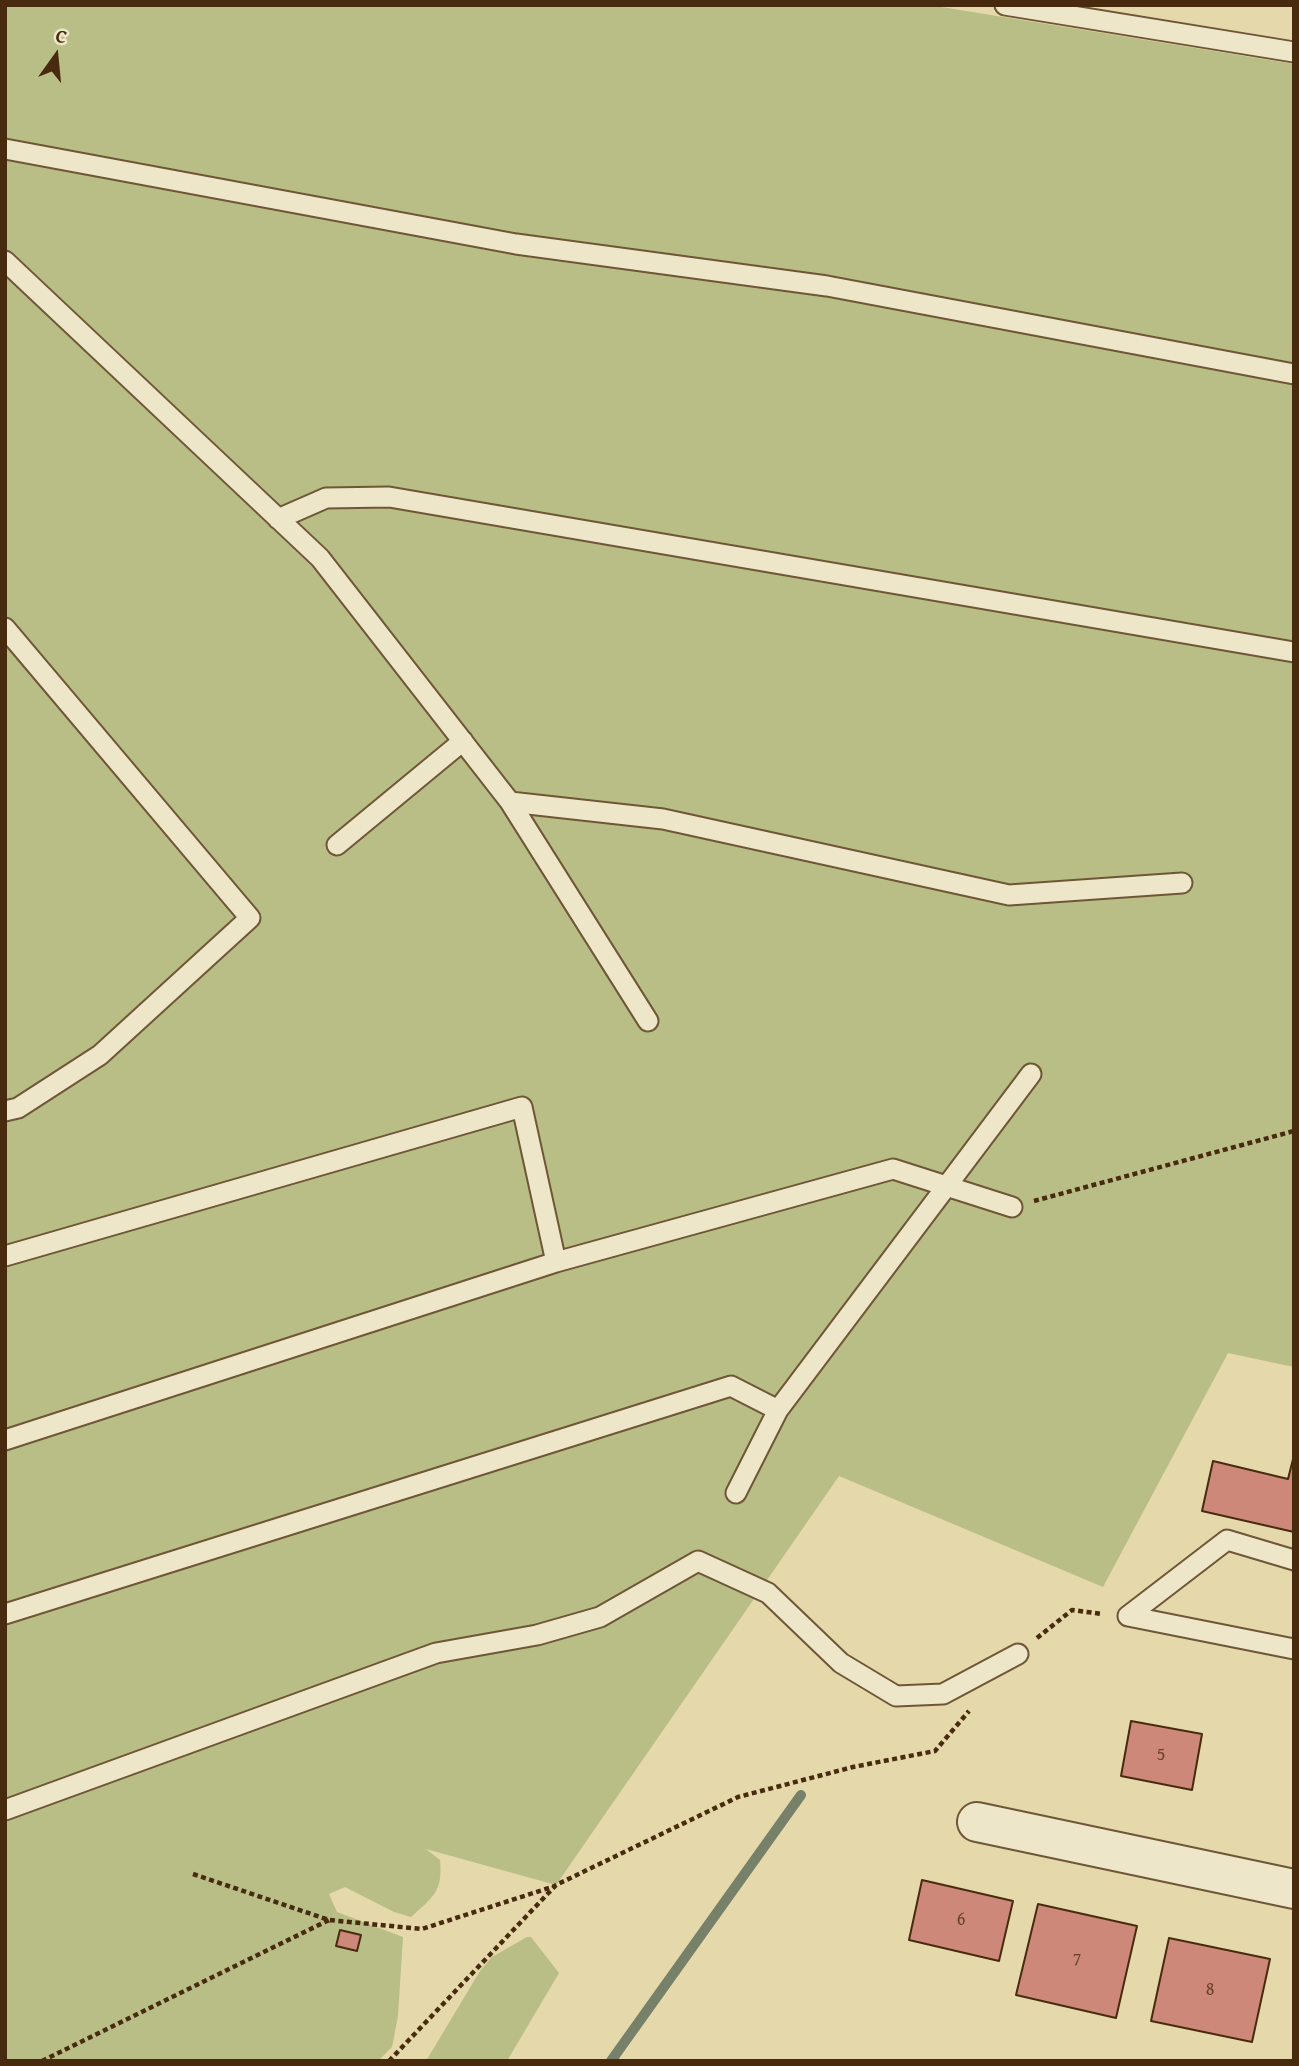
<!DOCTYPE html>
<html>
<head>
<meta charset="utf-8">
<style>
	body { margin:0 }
	#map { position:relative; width:1299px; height:2066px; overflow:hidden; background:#e5d8aa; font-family:"Gentium Book Plus",serif }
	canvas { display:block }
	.frame { position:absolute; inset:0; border:7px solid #482b0f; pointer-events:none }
	.north { position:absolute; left:21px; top:21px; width:70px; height:70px; -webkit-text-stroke:5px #eee6c8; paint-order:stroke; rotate:15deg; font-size:19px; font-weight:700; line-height:28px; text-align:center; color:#482b0f }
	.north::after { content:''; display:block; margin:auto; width:24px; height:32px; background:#482b0f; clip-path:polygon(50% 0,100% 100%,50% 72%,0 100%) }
</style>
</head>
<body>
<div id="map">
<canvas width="1299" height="2066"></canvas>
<div class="frame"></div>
<div class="north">С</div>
</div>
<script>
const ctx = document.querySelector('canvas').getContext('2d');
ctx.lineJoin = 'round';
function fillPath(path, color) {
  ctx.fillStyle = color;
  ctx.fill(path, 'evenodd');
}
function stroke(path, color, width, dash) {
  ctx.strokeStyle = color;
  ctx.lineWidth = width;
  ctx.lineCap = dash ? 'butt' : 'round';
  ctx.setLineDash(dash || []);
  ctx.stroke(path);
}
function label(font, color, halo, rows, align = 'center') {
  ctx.font = font + ' "Gentium Book Plus",serif';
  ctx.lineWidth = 5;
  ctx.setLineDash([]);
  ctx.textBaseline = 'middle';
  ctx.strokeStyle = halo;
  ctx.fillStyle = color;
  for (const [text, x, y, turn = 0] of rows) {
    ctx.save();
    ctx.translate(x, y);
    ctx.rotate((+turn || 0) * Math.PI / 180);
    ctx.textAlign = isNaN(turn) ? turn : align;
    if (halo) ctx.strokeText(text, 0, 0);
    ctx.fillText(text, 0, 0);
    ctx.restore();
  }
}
const green = new Path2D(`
	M 5,5 L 929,5 L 1294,64 L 1294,1367 L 1228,1353 L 1103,1587 L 839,1476 L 556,1885 L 426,1849 L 440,1860 C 443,1892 433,1897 411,1917 L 394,1912 L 345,1887 L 329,1894 L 337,1912 L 403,1937 L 398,2016 L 392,2047 L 378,2061 L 5,2061 Z
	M 527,1937 L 531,1937 L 559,1973 L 507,2061 L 426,2061 L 480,1971 L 492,1957 Z`);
const stream = new Path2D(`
	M 611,2061 L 801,1795`);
const building = new Path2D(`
	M 1294,1455 L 1294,1532 L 1202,1511 L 1213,1461 L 1288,1479 Z
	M 1131,1721 L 1202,1734 L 1192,1790 L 1121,1776 Z
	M 922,1880 L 1013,1901 L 999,1961 L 909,1940 Z
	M 1038,1904 L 1137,1926 L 1116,2018 L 1016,1995 Z
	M 340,1930 L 361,1935 L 357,1951 L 336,1946 Z
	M 1169,1938 L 1270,1959 L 1252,2042 L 1151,2021 Z`);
const path = new Path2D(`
	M 1034,1201 L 1294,1131
	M 1037,1638 L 1072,1610 L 1102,1614
	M 193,1874 L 329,1920 L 422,1929 L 555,1886
	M 42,2061 L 329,1920
	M 389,2061 L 556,1885 L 738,1797 L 853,1767 L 935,1751 L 969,1711`);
const service = new Path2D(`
	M 1005,5 L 1294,52
	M 5,149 L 516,244 L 827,286 L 1294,374
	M 5,261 L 320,558 L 510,802 L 648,1021
	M 278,519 L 326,498 L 389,497 L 1294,652
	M 5,628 L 250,918 L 100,1055 L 18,1108 L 5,1111
	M 510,802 L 663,819 L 1009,895 L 1182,883
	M 337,845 L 463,741
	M 5,1256 L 522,1107 L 556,1262 L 5,1440
	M 556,1262 L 893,1169 L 1012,1207
	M 736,1493 L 778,1410 L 1031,1074
	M 5,1614 L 731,1386 L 778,1410
	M 1128,1616 L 1227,1540 L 1294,1560
	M 1128,1616 L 1294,1649
	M 5,1810 L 436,1653 L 537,1635 L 600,1617 L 698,1561 L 768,1593 L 841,1663 L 896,1696 L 943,1694 L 1018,1654`);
const minor = new Path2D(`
	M 977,1822 L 1294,1889`);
const numberNames = [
	["5",1161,1755],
	["6",961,1920],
	["7",1077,1960],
	["8",1210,1990]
];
fillPath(green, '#b8be86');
stroke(stream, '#778169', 10);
fillPath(building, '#cd8879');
stroke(building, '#482b0f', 2);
stroke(service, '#6f5636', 23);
stroke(minor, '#6f5636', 42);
stroke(path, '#482b0f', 4.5, [5, 3.5]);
stroke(service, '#eee6c8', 19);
stroke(minor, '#eee6c8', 38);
label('18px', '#69422a', null, numberNames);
</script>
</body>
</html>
